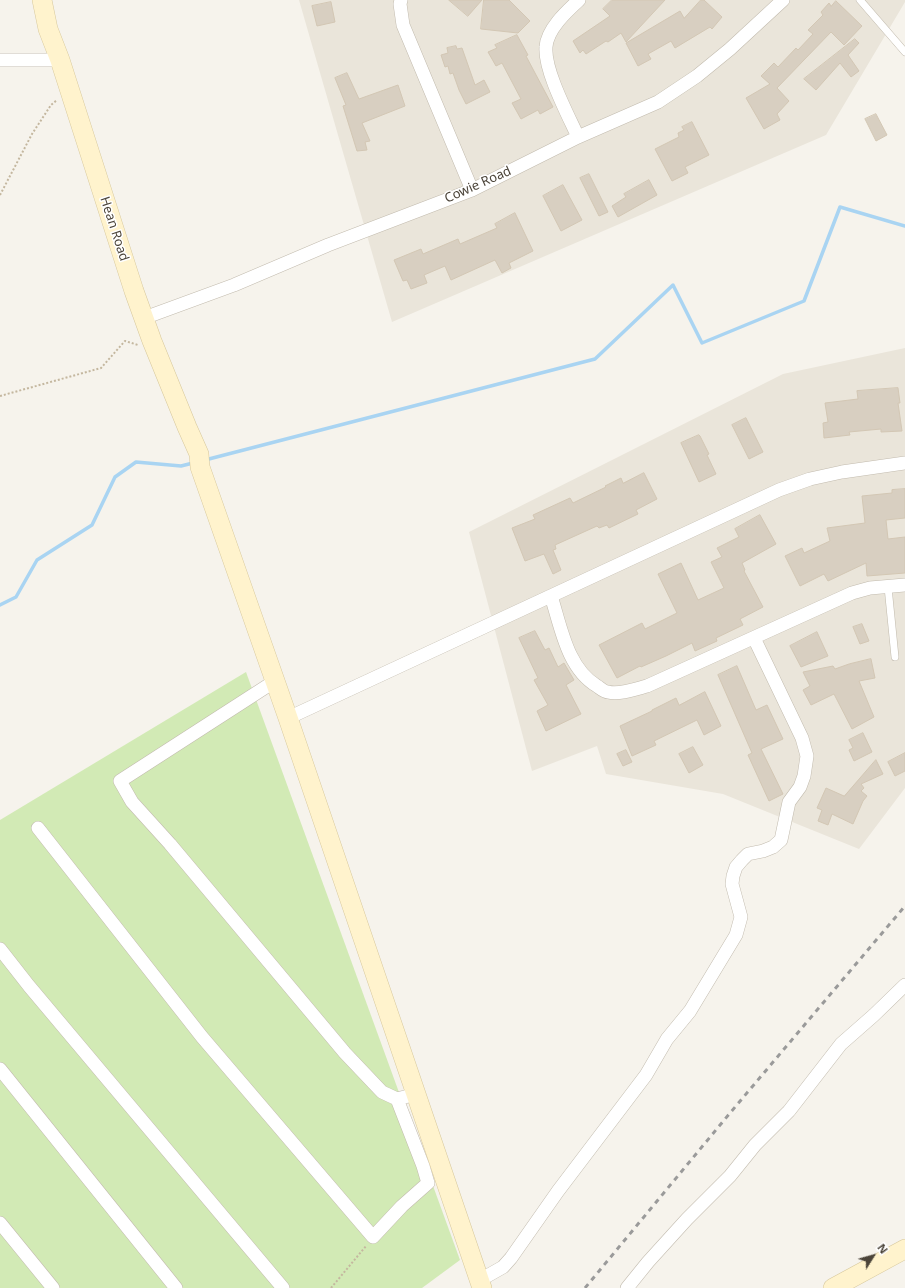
<!DOCTYPE html>
<html>
<head>
<meta charset="utf-8">
<style>
	body { margin:0 }
	#map { position:relative; width:905px; height:1288px; overflow:hidden; background:#f6f3ec; font-family:"Noto Sans",sans-serif }
	canvas { display:block }
	.north { position:absolute; left:853px; top:1236px; width:40px; height:40px; -webkit-text-stroke:3px #fff; paint-order:stroke; rotate:53deg; font-size:11px; font-weight:700; line-height:16px; text-align:center; color:#4b4439 }
	.north::after { content:''; display:block; margin:auto; width:14px; height:18px; background:#4b4439; clip-path:polygon(50% 0,100% 100%,50% 72%,0 100%) }
</style>
</head>
<body>
<div id="map">
<canvas width="905" height="1288"></canvas>
<div class="north">N</div>
</div>
<script>
const ctx = document.querySelector('canvas').getContext('2d');
ctx.lineJoin = 'round';
function fillPath(path, color) {
  ctx.fillStyle = color;
  ctx.fill(path, 'evenodd');
}
function stroke(path, color, width, dash) {
  ctx.strokeStyle = color;
  ctx.lineWidth = width;
  ctx.lineCap = dash ? 'butt' : 'round';
  ctx.setLineDash(dash || []);
  ctx.stroke(path);
}
function label(font, color, halo, rows, align = 'center') {
  ctx.font = font + ' "Noto Sans",sans-serif';
  ctx.lineWidth = 3;
  ctx.setLineDash([]);
  ctx.textBaseline = 'middle';
  ctx.strokeStyle = halo;
  ctx.fillStyle = color;
  for (const [text, x, y, turn = 0] of rows) {
    ctx.save();
    ctx.translate(x, y);
    ctx.rotate((+turn || 0) * Math.PI / 180);
    ctx.textAlign = isNaN(turn) ? turn : align;
    if (halo) ctx.strokeText(text, 0, 0);
    ctx.fillText(text, 0, 0);
    ctx.restore();
  }
}
const residential = new Path2D(`
	M 299,0 L 905,0 L 905,2 L 826,135 L 392,322 Z
	M 905,348 L 905,788 L 859,849 L 723,794 L 606,774 L 597,746 L 532,771 L 469,532 L 783,374 Z`);
const green = new Path2D(`
	M 246,672 L 460,1260 L 422,1288 L 0,1288 L 0,820 Z`);
const stream = new Path2D(`
	M 205,460 L 595,359 L 673,285 L 702,343 L 804,301 L 840,207 L 905,226
	M 0,605 L 16,597 L 37,560 L 92,525 L 115,477 L 136,462 L 181,466 L 193,463`);
const building = new Path2D(`
	M 449,0 L 482,0 L 468,16 Z
	M 484,0 L 509,0 L 530,21 L 518,33 L 481,29 Z
	M 612,0 L 665,0 L 626,42 L 621,33 L 608,42 L 606,41 L 586,54 L 583,50 L 580,53 L 573,41 L 610,16 L 603,9 Z
	M 701,0 L 704,0 L 722,17 L 712,29 L 710,27 L 675,48 L 671,41 L 648,54 L 651,59 L 638,66 L 626,43 L 680,11 L 684,18 Z
	M 836,1 L 862,26 L 844,45 L 831,32 L 777,88 L 789,101 L 777,114 L 780,120 L 764,129 L 746,98 L 770,84 L 761,76 L 774,63 L 778,67 L 796,48 L 798,50 L 813,34 L 808,30 L 823,15 L 821,12 L 829,3 L 831,6 Z
	M 331,2 L 335,22 L 317,26 L 312,6 Z
	M 517,35 L 528,55 L 526,56 L 553,107 L 540,114 L 538,110 L 521,119 L 512,103 L 521,99 L 502,63 L 496,66 L 488,52 L 497,48 L 495,45 Z
	M 855,39 L 859,43 L 848,55 L 859,71 L 851,77 L 840,63 L 816,90 L 804,79 Z
	M 456,46 L 457,49 L 462,48 L 475,85 L 484,80 L 490,92 L 466,104 L 459,90 L 453,73 L 450,74 L 448,66 L 445,67 L 441,55 L 448,53 L 447,48 Z
	M 347,73 L 359,99 L 398,85 L 405,106 L 362,123 L 370,141 L 365,142 L 367,150 L 357,151 L 343,106 L 346,105 L 335,78 Z
	M 876,114 L 887,135 L 876,141 L 865,119 Z
	M 692,122 L 709,155 L 685,167 L 688,173 L 672,181 L 655,149 L 679,137 L 678,133 L 684,130 L 682,127 Z
	M 589,174 L 608,212 L 599,216 L 580,178 Z
	M 649,180 L 657,195 L 618,217 L 612,206 L 626,197 L 624,194 Z
	M 563,185 L 582,220 L 561,231 L 543,196 Z
	M 515,213 L 533,251 L 509,263 L 511,268 L 502,273 L 495,260 L 451,280 L 445,266 L 424,275 L 427,283 L 411,289 L 407,280 L 403,281 L 394,260 L 421,249 L 423,254 L 458,239 L 460,244 L 497,228 L 495,224 Z
	M 898,388 L 900,403 L 898,403 L 902,431 L 881,432 L 881,429 L 849,432 L 850,435 L 824,438 L 823,423 L 828,422 L 825,403 L 858,399 L 857,391 Z
	M 746,418 L 763,452 L 749,459 L 732,425 Z
	M 699,435 L 700,436 L 709,454 L 707,455 L 716,474 L 699,482 L 681,443 Z
	M 644,473 L 657,499 L 636,510 L 638,514 L 609,528 L 607,525 L 599,528 L 597,526 L 555,545 L 556,549 L 553,550 L 561,570 L 553,574 L 544,554 L 525,561 L 512,528 L 535,519 L 533,515 L 570,498 L 573,503 L 606,487 L 605,486 L 621,478 L 623,483 Z
	M 905,489 L 905,518 L 886,520 L 888,539 L 905,537 L 905,573 L 867,576 L 866,563 L 828,581 L 824,574 L 800,586 L 785,556 L 802,548 L 804,553 L 830,541 L 827,528 L 865,523 L 862,496 L 892,493 L 892,490 Z
	M 760,515 L 776,544 L 742,563 L 745,570 L 744,571 L 763,607 L 740,619 L 743,625 L 716,638 L 717,641 L 695,651 L 692,643 L 666,656 L 641,667 L 640,666 L 617,678 L 599,645 L 642,623 L 645,629 L 677,613 L 658,574 L 681,563 L 698,600 L 724,588 L 711,562 L 722,557 L 717,548 L 739,537 L 735,529 Z
	M 862,624 L 869,641 L 860,644 L 853,627 Z
	M 535,631 L 545,650 L 549,648 L 558,667 L 564,663 L 574,680 L 566,685 L 581,714 L 546,731 L 537,711 L 548,705 L 534,680 L 538,678 L 519,638 Z
	M 817,632 L 828,656 L 801,667 L 790,646 Z
	M 871,659 L 875,678 L 859,681 L 874,717 L 852,729 L 834,694 L 811,705 L 803,690 L 810,686 L 803,672 L 833,666 L 835,669 L 849,664 Z
	M 737,666 L 756,710 L 767,705 L 783,739 L 761,749 L 783,794 L 769,801 L 748,755 L 752,753 L 718,675 Z
	M 705,692 L 721,726 L 704,735 L 697,720 L 654,741 L 656,745 L 632,756 L 620,726 L 652,711 L 652,710 L 676,698 L 679,705 Z
	M 863,733 L 872,752 L 854,761 L 849,750 L 853,748 L 849,740 Z
	M 693,747 L 703,765 L 689,773 L 679,754 Z
	M 626,750 L 632,762 L 623,766 L 617,754 Z
	M 905,753 L 905,771 L 895,776 L 888,762 Z
	M 876,760 L 883,774 L 861,784 L 864,788 L 861,791 L 867,796 L 863,801 L 853,824 L 832,814 L 828,825 L 818,821 L 822,810 L 817,808 L 826,788 L 844,796 Z`);
const path = new Path2D(`
	M 0,195 L 32,134 L 51,105 L 57,100
	M 0,396 L 101,368 L 125,341 L 138,345
	M 331,1288 L 366,1246`);
const lane = new Path2D(`
	M 860,0 L 905,52
	M 888,587 L 895,657`);
const street = new Path2D(`
	M 401,0 L 400,4 L 403,25 L 472,190
	M 0,60 L 60,60
	M 578,137 C 568,115 544,70 546,47 C 547,29 567,11 579,0
	M 144,318 L 234,285 L 328,245 L 472,190 L 578,137 L 658,102 L 697,76 L 730,49 L 783,0
	M 551,596 C 561,627 567,668 597,686 C 600,688 604,692 608,692 C 619,695 636,689 647,686 L 852,593 L 870,588 L 905,585
	M 275,681 L 120,781 L 132,802 L 170,844 L 345,1053 L 382,1092 L 397,1099 L 416,1094
	M 288,718 L 779,490 L 810,479 L 842,472 L 905,463
	M 38,828 L 202,1037 L 373,1237 L 402,1206 L 428,1183 L 423,1166 L 397,1099
	M 0,949 L 29,986 L 283,1288
	M 0,1069 L 176,1288
	M 0,1223 L 53,1288
	M 480,1280 L 503,1267 L 511,1258 L 558,1191 L 646,1075 L 667,1039 L 690,1011 L 736,935 L 741,917 L 732,884 L 733,876 L 736,867 L 742,860 L 748,854 L 763,851 L 773,847 L 781,840 L 789,802 L 800,787 L 804,776 L 807,756 L 802,738 L 754,638
	M 627,1288 L 648,1262 L 687,1219 L 730,1176 L 755,1145 L 789,1111 L 841,1044 L 874,1015 L 905,985`);
const secondary = new Path2D(`
	M 42,0 L 48,29 L 60,60 L 134,291 L 152,341 L 187,427 L 199,454 L 200,467 L 288,718 L 482,1288
	M 833,1288 L 905,1249`);
const rail = new Path2D(`
	M 585,1288 L 730,1113 L 905,906`);
const streetNames = [
	["Cowie Road",478,185,-24],
	["Hean Road",114,229,72]
];
fillPath(residential, '#eae5da');
fillPath(green, '#d2eab5');
stroke(stream, '#a9d4f2', 3.5);
fillPath(building, '#d8cfc1');
stroke(building, '#d3c7b4', 1);
stroke(lane, '#c2bbae', 8);
stroke(street, '#c2bbae', 14);
stroke(secondary, '#d6c79b', 20);
stroke(path, '#c4b79f', 2, [2, 2]);
stroke(lane, '#fff', 7);
stroke(street, '#fff', 13);
stroke(secondary, '#fff3cd', 19);
stroke(rail, '#9a9a9a', 3, [5, 5]);
label('13px', '#4b4439', '#fff', streetNames);
</script>
</body>
</html>
